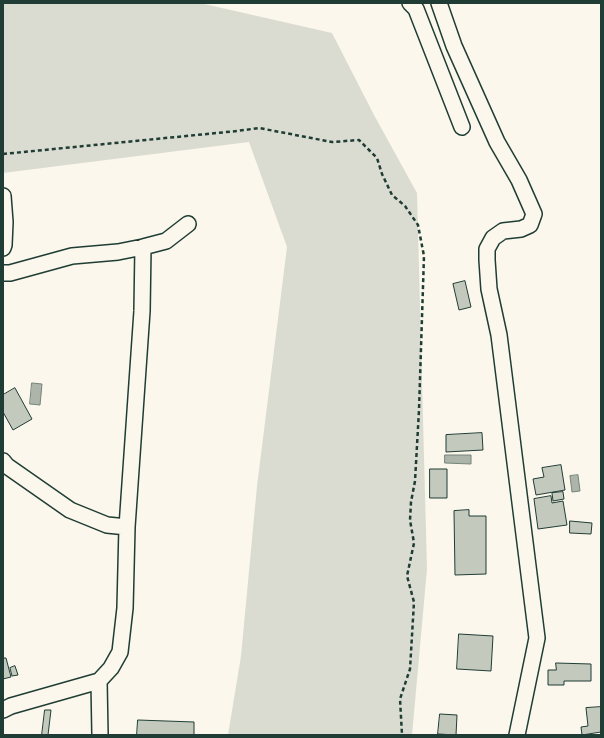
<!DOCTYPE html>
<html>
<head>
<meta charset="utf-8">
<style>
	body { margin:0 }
	#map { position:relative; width:604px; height:738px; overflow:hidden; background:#fbf7ec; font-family:"Comic Neue",sans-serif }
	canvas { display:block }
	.frame { position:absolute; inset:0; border:4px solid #1f3d34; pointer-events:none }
</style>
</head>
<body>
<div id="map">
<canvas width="604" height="738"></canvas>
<div class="frame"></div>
</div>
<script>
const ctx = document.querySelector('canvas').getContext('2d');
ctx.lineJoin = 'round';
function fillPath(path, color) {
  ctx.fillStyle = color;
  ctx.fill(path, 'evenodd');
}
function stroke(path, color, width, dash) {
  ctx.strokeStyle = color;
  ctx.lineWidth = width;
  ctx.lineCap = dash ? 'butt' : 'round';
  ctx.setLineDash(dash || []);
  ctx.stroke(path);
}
const green = new Path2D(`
	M 3,3 L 200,3 L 332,33 L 374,115 L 417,193 L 427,569 L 412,735 L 228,735 L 241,656 L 257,486 L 287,247 L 249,142 L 3,173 Z`);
const water = new Path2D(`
	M 32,383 L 42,384 L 40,405 L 30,404 Z
	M 445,455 L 471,455 L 471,464 L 445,463 Z
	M 578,475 L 580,491 L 572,492 L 570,476 Z`);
const building = new Path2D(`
	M 465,281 L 471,307 L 459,310 L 453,284 Z
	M 15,388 L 32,419 L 13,430 L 3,412 L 3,395 Z
	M 482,433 L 483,450 L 446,452 L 446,435 Z
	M 561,465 L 565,490 L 536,495 L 533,479 L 544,477 L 542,468 Z
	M 430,469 L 447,469 L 447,498 L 430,498 Z
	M 563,492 L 564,499 L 553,501 L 552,493 Z
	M 551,496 L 552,503 L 563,501 L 567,525 L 538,529 L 534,499 Z
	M 469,510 L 469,516 L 486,516 L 486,574 L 455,575 L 454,511 Z
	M 570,521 L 592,523 L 591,534 L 570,533 Z
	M 459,634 L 493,636 L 491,671 L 457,669 Z
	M 3,658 L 6,658 L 11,677 L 3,679 Z
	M 556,663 L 591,664 L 591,681 L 564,681 L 564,685 L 548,685 L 548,670 L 556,670 Z
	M 15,666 L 18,675 L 12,676 L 10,668 Z
	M 601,707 L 601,732 L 582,735 L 581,727 L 588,726 L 586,708 Z
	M 45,710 L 51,710 L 48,735 L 42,735 Z
	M 440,714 L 457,715 L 456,735 L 438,734 Z
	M 138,720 L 194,722 L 194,735 L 137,735 Z`);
const path = new Path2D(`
	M 3,154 L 237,131 L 259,128 L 332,142 L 359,140 L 377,158 L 382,174 L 392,195 L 405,206 L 418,225 L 424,256 L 419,410 L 415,481 L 411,502 L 410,520 L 414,543 L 407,576 L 414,602 L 410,669 L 400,699 L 402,735`);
const street = new Path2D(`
	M 410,3 L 416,9 L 462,127
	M 439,3 L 454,46 L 497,142 L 519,180 L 534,214 L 530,225 L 521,229 L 503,231 L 493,238 L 487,249 L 487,260 L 489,289 L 499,335 L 537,638 L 517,735
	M 3,196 L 5,222 L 4,245 L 3,248
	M 3,273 L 10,273 L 72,256 L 118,252 L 143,247 L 166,241 L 188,224
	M 3,461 L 7,466 L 70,510 L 107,525 L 127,527
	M 3,710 L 11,706 L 99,681
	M 100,735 L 99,681 L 111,668 L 120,652 L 125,608 L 127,527 L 142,311 L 143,247`);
fillPath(green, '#dbdcd1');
fillPath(water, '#adb4aa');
stroke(water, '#74847b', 1);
fillPath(building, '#c4c9be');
stroke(building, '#1f3d34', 1);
stroke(street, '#1f3d34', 18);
stroke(path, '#1f3d34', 2.5, [4, 3]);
stroke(street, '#fbf7ec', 15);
</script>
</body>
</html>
